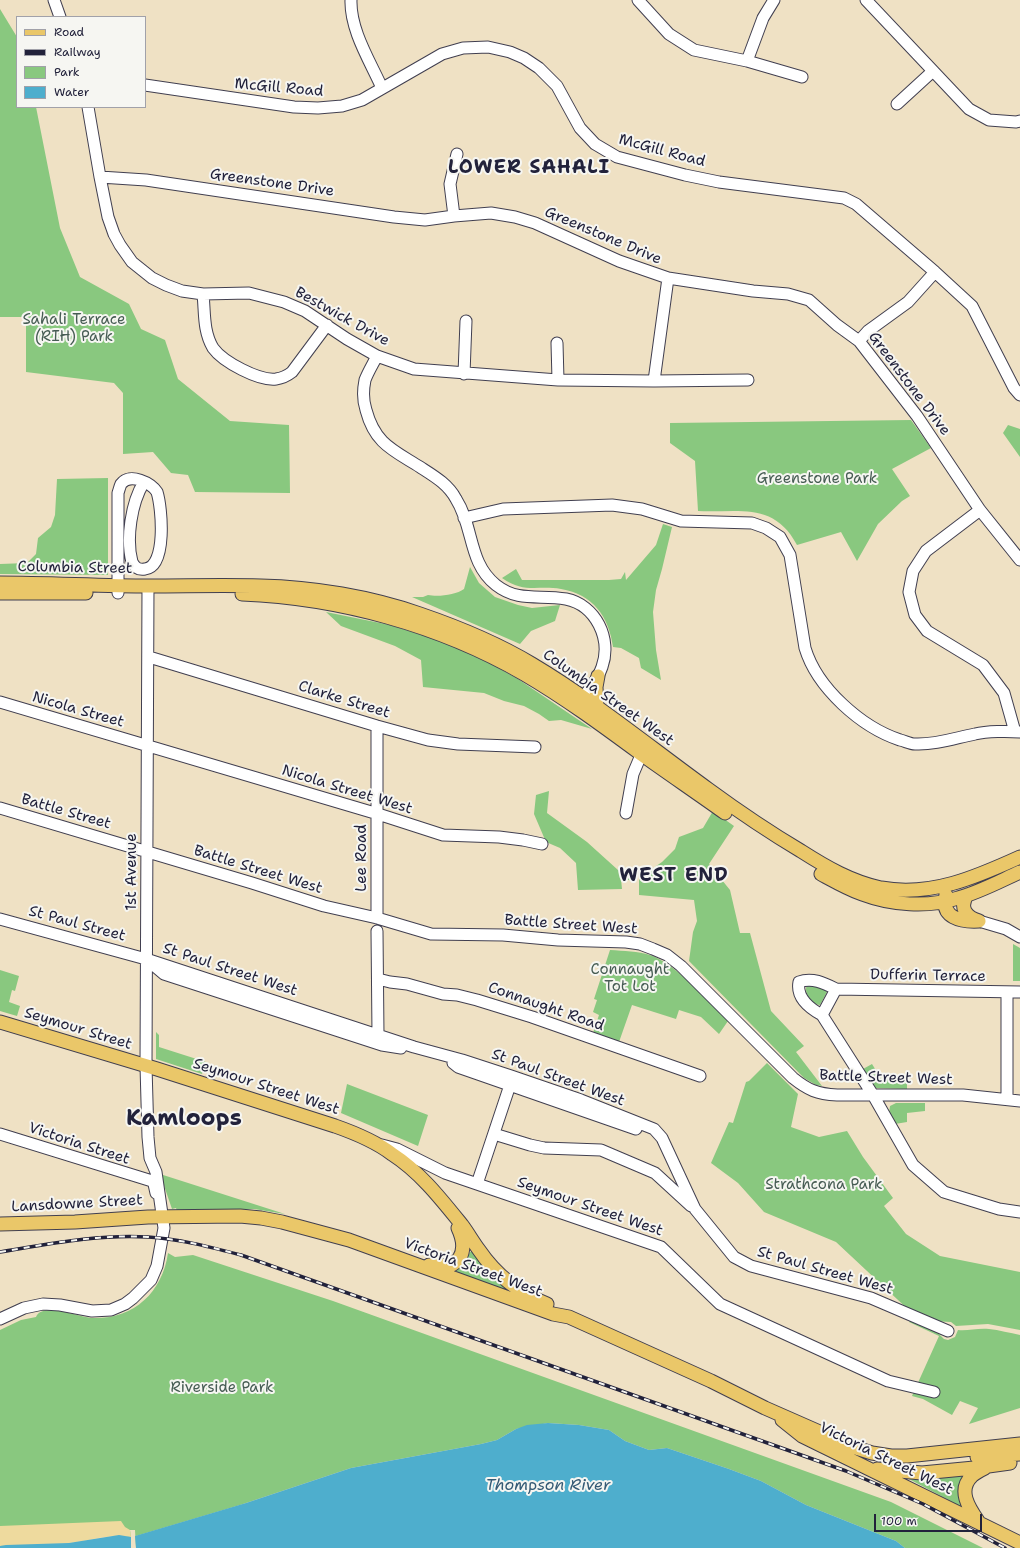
<!DOCTYPE html>
<html>
<head>
<meta charset="utf-8">
<style>
	body { margin:0 }
	#map { position:relative; width:1020px; height:1548px; overflow:hidden; background:#efe1c4; font-family:"Shantell Sans",sans-serif }
	canvas { display:block }
	.legend { position:absolute; left:16px; top:16px; width:130px; height:92px; box-sizing:border-box; background:#f6f6f2; border:1px solid #a1a1a9; margin:0; padding:5px 7px; list-style:none; font-size:12px; color:#22223b }
	.legend li { display:flex; align-items:center; gap:8px; height:20px }
	.legend b { width:20px; border:1px solid #a1a1a9 }
	.scale { position:absolute; left:874px; top:1514px; width:108px; height:18px; box-sizing:border-box; border:2px solid #22223b; border-top:0; padding-left:5px; font-size:12px; line-height:14px; white-space:nowrap; color:#22223b; -webkit-text-stroke:3px #f6f6f2; paint-order:stroke }
</style>
</head>
<body>
<div id="map">
<canvas width="1020" height="1548"></canvas>
<ul class="legend">
<li><b style="height:5px;background:#eac769"></b>Road</li>
<li><b style="height:5px;background:#22223b"></b>Railway</li>
<li><b style="height:11px;background:#89c87f"></b>Park</li>
<li><b style="height:11px;background:#4eaecd"></b>Water</li>
</ul>
<div class="scale">100 m</div>
</div>
<script>
const ctx = document.querySelector('canvas').getContext('2d');
ctx.lineJoin = 'round';
function fillPath(path, color) {
  ctx.fillStyle = color;
  ctx.fill(path, 'evenodd');
}
function stroke(path, color, width, dash) {
  ctx.strokeStyle = color;
  ctx.lineWidth = width;
  ctx.lineCap = dash ? 'butt' : 'round';
  ctx.setLineDash(dash || []);
  ctx.stroke(path);
}
function label(font, color, halo, rows, align = 'center') {
  ctx.font = font + ' "Shantell Sans",sans-serif';
  ctx.lineWidth = 4;
  ctx.setLineDash([]);
  ctx.textBaseline = 'middle';
  ctx.strokeStyle = halo;
  ctx.fillStyle = color;
  for (const [text, x, y, turn = 0] of rows) {
    ctx.save();
    ctx.translate(x, y);
    ctx.rotate((+turn || 0) * Math.PI / 180);
    ctx.textAlign = isNaN(turn) ? turn : align;
    if (halo) ctx.strokeText(text, 0, 0);
    ctx.fillText(text, 0, 0);
    ctx.restore();
  }
}
const green = new Path2D(`
	M 0,9 L 17,37 L 17,107 L 36,107 L 60,228 L 80,277 L 129,304 L 141,329 L 165,340 L 178,379 L 230,421 L 289,425 L 290,493 L 195,492 L 188,475 L 171,473 L 153,452 L 123,454 L 123,393 L 114,383 L 26,372 L 26,317 L 0,317 Z
	M 911,420 L 931,448 L 892,469 L 910,496 L 902,501 L 878,524 L 857,561 L 841,532 L 797,545 C 774,501 738,513 698,511 L 695,461 L 670,443 L 670,423 Z
	M 1008,425 L 1020,429 L 1020,457 L 1003,433 Z
	M 108,478 L 108,575 L 0,574 L 0,564 L 27,563 L 36,554 L 38,538 L 51,527 L 55,515 L 57,479 Z
	M 663,524 L 672,527 L 662,569 L 656,590 L 653,612 L 656,650 L 661,680 L 641,668 L 639,658 L 621,648 L 613,647 C 609,617 593,594 561,589 C 537,585 525,594 502,578 L 516,569 L 522,580 L 609,580 L 621,579 L 625,572 L 626,580 L 656,545 Z
	M 470,567 L 479,583 L 495,597 L 518,605 L 532,608 L 560,605 L 555,621 L 531,631 L 520,644 L 412,597 L 423,597 L 428,595 C 438,597 456,595 464,589 Z
	M 326,612 L 390,625 L 450,644 L 495,666 L 518,679 L 592,729 L 561,720 L 549,721 L 539,714 L 524,706 L 504,701 L 484,693 L 423,687 L 421,660 L 395,646 L 341,626 Z
	M 549,791 L 547,813 L 587,842 L 618,870 L 635,874 L 635,881 L 621,879 L 622,889 L 578,890 L 576,863 L 560,848 L 546,842 L 534,814 L 536,795 Z
	M 713,811 L 734,826 L 709,864 L 730,890 L 740,933 L 750,933 L 771,1011 L 804,1046 L 796,1052 L 822,1086 L 816,1085 L 804,1078 L 689,961 L 693,932 L 697,921 L 694,900 L 639,895 L 639,878 L 662,862 L 675,849 L 679,837 L 703,828 Z
	M 1013,944 L 1020,948 L 1020,981 L 1013,981 Z
	M 610,950 C 624,951 638,951 650,955 C 677,964 708,1002 728,1021 L 719,1034 L 701,1017 L 679,1010 L 676,1019 L 632,1005 L 619,1042 L 593,1033 L 599,1015 L 593,1012 L 597,1000 L 594,999 Z
	M 0,970 L 19,976 L 15,991 L 12,990 L 9,1002 L 20,1006 L 17,1016 L 0,1011 Z
	M 807,985 L 824,985 L 827,992 L 820,1005 C 812,1005 803,993 807,985 Z
	M 156,1032 L 159,1035 L 159,1047 L 206,1062 L 202,1074 L 156,1059 Z
	M 767,1063 L 798,1094 L 791,1127 L 819,1137 L 847,1131 L 863,1157 L 893,1198 L 884,1206 L 906,1234 L 940,1256 L 1020,1272 L 1020,1330 L 988,1324 L 956,1326 L 951,1322 L 931,1321 L 913,1314 L 836,1242 L 764,1212 L 738,1183 L 711,1163 L 729,1122 L 733,1123 L 746,1082 L 749,1081 Z
	M 872,1064 L 882,1080 L 892,1074 L 892,1078 L 907,1078 L 907,1089 L 876,1088 L 872,1084 L 863,1069 Z
	M 347,1084 L 428,1115 L 418,1146 L 341,1113 Z
	M 896,1103 L 925,1103 L 925,1111 L 907,1113 L 907,1122 L 895,1124 L 889,1113 L 890,1106 Z
	M 160,1174 L 285,1214 L 254,1209 L 177,1211 L 176,1208 L 172,1209 Z
	M 474,1251 L 520,1296 L 455,1272 L 465,1263 L 470,1252 Z
	M 168,1253 L 175,1257 L 193,1255 L 333,1301 L 891,1502 L 983,1548 L 905,1548 L 896,1541 L 806,1505 L 761,1481 L 729,1469 L 667,1448 L 649,1450 L 625,1441 L 609,1430 L 579,1425 L 548,1423 L 516,1429 L 497,1440 L 481,1444 L 351,1468 L 240,1505 L 136,1536 L 136,1548 L 135,1530 L 130,1530 L 131,1537 L 119,1535 L 0,1546 L 0,1330 L 21,1320 L 36,1317 C 42,1302 79,1317 91,1318 C 132,1320 162,1294 168,1253 Z
	M 911,1319 L 935,1330 L 944,1339 L 948,1340 L 955,1337 L 958,1330 C 968,1331 977,1328 989,1329 C 999,1330 1010,1333 1020,1335 L 1020,1408 L 969,1424 L 978,1408 L 960,1401 L 952,1415 L 923,1399 L 912,1396 L 939,1336 L 909,1322 Z
	M 963,1472 L 962,1505 L 960,1506 L 907,1478 L 909,1476 Z`);
const sand = new Path2D(`
	M 121,1521 L 125,1527 L 130,1530 L 131,1537 C 109,1533 90,1541 69,1543 C 46,1546 23,1544 0,1546 L 0,1526 Z`);
const water = new Path2D(`
	M 548,1423 L 579,1425 L 609,1430 L 625,1441 L 649,1450 L 667,1448 L 729,1469 L 761,1481 L 806,1505 L 896,1541 L 905,1548 L 136,1548 L 135,1536 L 246,1503 L 351,1468 L 481,1444 L 497,1440 L 516,1429 L 527,1425 Z
	M 119,1535 L 131,1537 L 131,1548 L 0,1548 L 0,1546 L 6,1545 L 69,1543 Z`);
const minor = new Path2D(`
	M 54,0 L 60,17
	M 351,0 C 350,30 370,61 382,88
	M 638,0 L 669,34 L 694,50 L 747,61 L 802,77
	M 866,0 L 969,109 L 989,120 L 1016,122 L 1020,121
	M 747,61 L 763,18 L 774,0
	M 145,85 L 294,107 L 318,108 L 342,106 L 362,100 L 442,54 L 463,48 L 488,47 L 510,52 L 524,58 L 539,68 L 557,86 L 580,128 L 595,144 L 617,157 L 685,175 L 719,182 L 844,198 L 856,204 L 935,272 L 972,306 L 1014,388 L 1020,395
	M 897,104 L 933,71
	M 88,107 L 100,177 L 108,217 L 114,234 L 120,245 L 132,262 L 152,278 L 166,285 L 182,291 L 203,294 L 249,293 L 284,302 L 305,311 L 347,339 L 377,356 L 414,369 L 558,380 L 654,381 L 668,278
	M 100,177 L 146,180 L 394,217 L 425,220 L 454,216 L 491,213 L 515,217 L 535,223 L 619,261 L 668,278 L 753,291 L 788,294 L 809,300 L 837,325 L 859,341 L 917,416 L 980,510 L 1020,560
	M 454,216 L 450,184 L 457,154
	M 203,294 C 205,313 203,331 213,348 C 223,362 259,381 276,379 C 283,378 287,376 292,372 L 327,325
	M 859,341 L 868,331 L 908,302 L 935,272
	M 557,343 L 558,380
	M 377,356 C 373,364 368,372 365,380 C 363,390 363,401 366,410 C 375,444 393,450 420,467 C 434,476 448,484 456,499 C 474,527 468,563 496,585 C 519,603 540,594 566,599 C 596,605 612,639 602,667 C 598,680 587,692 579,703
	M 464,374 L 466,321
	M 654,381 L 748,380
	M 980,510 L 926,551 L 913,571 L 909,592 L 915,615 L 927,631 L 983,665 L 1004,693 L 1015,732
	M 464,518 L 503,509 L 612,505 L 642,509 L 681,521 L 752,523 L 766,528 L 780,537 L 790,555 L 805,648 C 817,688 861,727 900,740 C 905,741 910,744 915,744 C 935,745 955,738 975,734 C 987,731 1008,731 1020,732
	M 118,593 L 118,493 C 119,490 120,486 121,484 C 130,472 151,483 157,492 C 162,508 167,567 145,569 C 139,570 135,568 132,562 C 126,539 131,503 144,482
	M 149,657 L 377,726 L 428,740 L 458,744 L 535,747
	M 0,702 L 378,814 L 443,835 L 499,837 L 523,840 L 542,844
	M 377,726 L 377,918
	M 0,808 L 252,883 L 324,906 L 377,918 L 431,934 L 503,935 L 558,940 L 626,942 L 640,944 L 653,949 L 667,955 L 681,966 L 793,1078 C 808,1090 817,1094 837,1095 L 963,1095 L 1020,1101
	M 626,813 L 633,774 L 644,748
	M 0,919 L 146,959 L 414,1047 L 462,1060 L 511,1076 L 581,1100 L 654,1129 L 662,1138 L 695,1209 L 734,1257 L 751,1266 L 871,1298 L 948,1331
	M 979,921 L 1006,929 L 1020,937
	M 377,931 L 378,1035
	M 151,963 L 164,974 L 382,1045 L 401,1048
	M 378,979 L 390,982 L 407,984 L 443,994 L 457,995 L 477,1000 L 532,1017 L 700,1076
	M 836,989 L 822,1015 L 873,1095 L 913,1165 L 944,1192 L 999,1209 L 1020,1212
	M 822,1015 C 809,1008 796,998 799,982 C 812,977 824,983 836,989 L 1020,992
	M 453,1063 L 458,1067 L 636,1129
	M 1007,1099 L 1007,992
	M 0,1134 L 152,1181 L 154,1184 L 156,1193
	M 494,1134 L 530,1145 L 544,1148 L 601,1150 L 655,1173 L 691,1206
	M 382,1145 L 397,1149 L 445,1173 L 661,1247 L 720,1304 L 888,1381 L 934,1392
	M 477,1184 L 510,1085
	M 0,1319 L 24,1308 L 43,1304 L 60,1305 L 92,1311 L 111,1310 L 125,1304 L 133,1298 L 151,1280 L 157,1266 L 164,1228 L 156,1172 L 150,1158 L 148,1137 L 146,1066 L 148,586`);
const major = new Path2D(`
	M 0,583 C 50,583 100,586 150,586 C 187,586 224,585 261,586 C 313,587 371,597 420,614 C 458,627 497,643 532,664 C 594,701 650,747 708,789 C 738,811 769,832 801,851 C 826,867 852,882 881,888 C 931,897 976,877 1020,857
	M 0,593 L 86,593
	M 242,594 C 339,598 439,625 524,674 C 565,698 603,726 641,754 C 669,774 697,793 725,813
	M 597,707 L 596,687 L 598,676
	M 821,874 C 834,881 848,889 862,894 C 891,905 928,908 958,898 C 980,892 1000,881 1020,872
	M 946,895 C 940,918 961,922 979,921
	M 967,895 C 959,908 966,917 979,921
	M 0,1022 L 157,1069 L 335,1126 C 355,1133 375,1141 392,1154 C 420,1172 441,1199 462,1225 C 468,1233 473,1242 479,1250 C 496,1275 519,1293 547,1304
	M 0,1224 L 75,1222 L 148,1217 L 240,1216 L 261,1218 L 282,1222 L 349,1240 L 553,1314 L 569,1317 L 711,1381 L 765,1408 L 856,1448 L 872,1453 L 891,1456 L 907,1456 L 1020,1444
	M 429,1265 L 450,1266 C 466,1258 465,1243 458,1228
	M 782,1420 L 802,1436 L 1020,1543
	M 977,1457 L 1020,1454
	M 877,1469 L 922,1473 L 974,1468 L 1010,1463
	M 978,1521 C 969,1508 957,1490 972,1476 C 975,1473 981,1470 985,1468`);
const rail = new Path2D(`
	M 0,1252 C 49,1244 98,1234 148,1237 C 180,1239 210,1247 241,1255 L 846,1471 L 923,1504 L 1005,1548`);
const streetNames = [
	["McGill Road",279,88,5],
	["McGill Road",662,151,15],
	["Greenstone Drive",272,183,8],
	["Greenstone Drive",603,236,23],
	["Bestwick Drive",342,317,29],
	["Greenstone Drive",909,384,53],
	["Columbia Street",75,568,1],
	["Columbia Street West",608,698,35],
	["Clarke Street",344,700,17],
	["Nicola Street",78,710,16],
	["Nicola Street West",347,790,17],
	["Battle Street",66,812,16],
	["Lee Road",362,858,-90],
	["Battle Street West",258,870,17],
	["1st Avenue",132,872,-90],
	["St Paul Street",77,924,15],
	["Battle Street West",571,925,4],
	["St Paul Street West",230,970,18],
	["Dufferin Terrace",928,976,1],
	["Connaught Road",546,1007,19],
	["Seymour Street",78,1029,17],
	["St Paul Street West",558,1078,20],
	["Battle Street West",886,1078,2],
	["Seymour Street West",266,1087,18],
	["Victoria Street",79,1144,18],
	["Lansdowne Street",77,1204,-3],
	["Seymour Street West",590,1207,19],
	["Victoria Street West",473,1268,20],
	["St Paul Street West",825,1271,16],
	["Victoria Street West",886,1459,26]
];
const parkNames = [
	["Sahali Terrace",74,320],
	["(RIH) Park",74,337],
	["Greenstone Park",817,479],
	["Connaught",630,970],
	["Tot Lot",630,987],
	["Strathcona Park",824,1185],
	["Riverside Park",222,1388]
];
const waterNames = [
	["Thompson River",548,1486]
];
const districtNames = [
	["LOWER SAHALI",529,168],
	["WEST END",674,876]
];
const townNames = [
	["Kamloops",184,1119]
];
fillPath(green, '#89c87f');
fillPath(sand, '#eeda9e');
fillPath(water, '#4eaecd');
stroke(minor, '#413f50', 13);
stroke(major, '#413f50', 15);
stroke(minor, '#fff', 11);
stroke(major, '#eac769', 13);
stroke(rail, '#22223b', 3.5);
stroke(rail, '#f6f6f2', 2, [6]);
label('15px', '#22223b', '#f6f6f2', streetNames);
label('15px', '#465c53', '#f6f6f2', parkNames);
label('italic 16px', '#345a75', '#f6f6f2', waterNames);
ctx.letterSpacing = '1px';
label('bold 19px', '#22223b', '#f6f6f2', districtNames);
ctx.letterSpacing = '0px';
label('bold 23px', '#22223b', '#f6f6f2', townNames);
</script>
</body>
</html>
